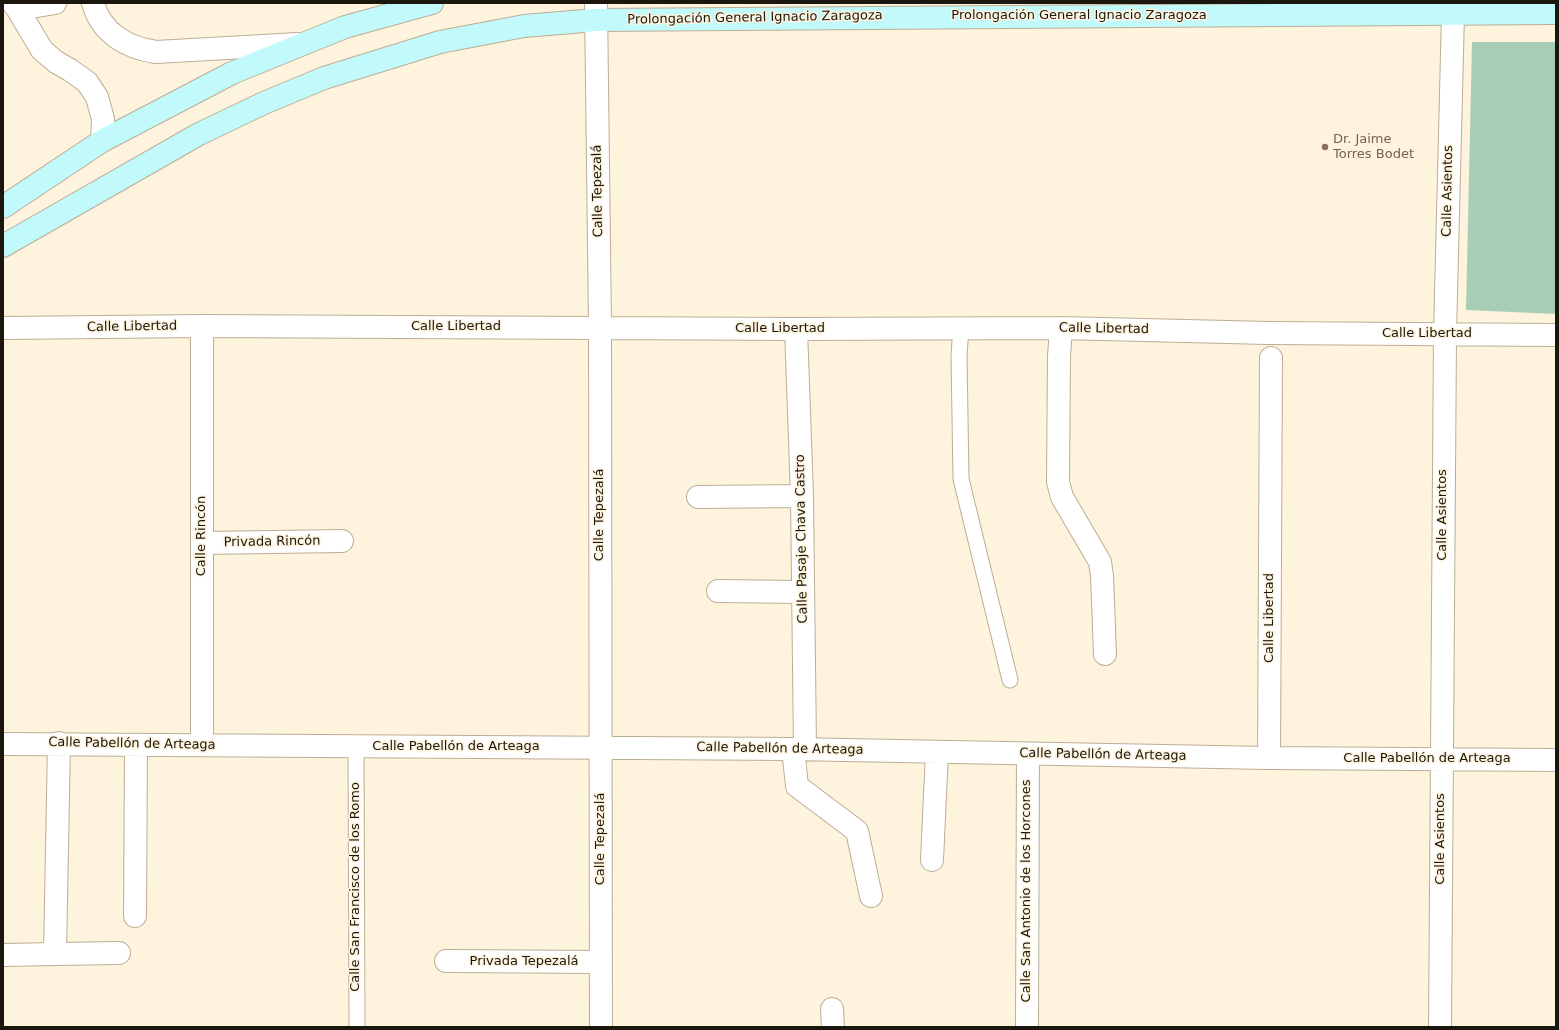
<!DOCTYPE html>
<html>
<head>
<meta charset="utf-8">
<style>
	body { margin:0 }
	#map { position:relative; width:1559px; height:1030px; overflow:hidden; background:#fef3dd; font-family:"DejaVu Sans",sans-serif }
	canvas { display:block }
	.frame { position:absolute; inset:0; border:4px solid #1c170e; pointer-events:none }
</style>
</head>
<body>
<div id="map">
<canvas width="1559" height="1030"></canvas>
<div class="frame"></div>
</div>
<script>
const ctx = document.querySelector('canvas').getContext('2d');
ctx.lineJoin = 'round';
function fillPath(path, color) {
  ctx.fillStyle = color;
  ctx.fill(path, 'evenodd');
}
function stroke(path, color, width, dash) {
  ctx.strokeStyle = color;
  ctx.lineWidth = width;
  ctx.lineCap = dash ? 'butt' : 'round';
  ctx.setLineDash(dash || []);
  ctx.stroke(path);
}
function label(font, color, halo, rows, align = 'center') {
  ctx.font = font + ' "DejaVu Sans",sans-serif';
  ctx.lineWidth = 3;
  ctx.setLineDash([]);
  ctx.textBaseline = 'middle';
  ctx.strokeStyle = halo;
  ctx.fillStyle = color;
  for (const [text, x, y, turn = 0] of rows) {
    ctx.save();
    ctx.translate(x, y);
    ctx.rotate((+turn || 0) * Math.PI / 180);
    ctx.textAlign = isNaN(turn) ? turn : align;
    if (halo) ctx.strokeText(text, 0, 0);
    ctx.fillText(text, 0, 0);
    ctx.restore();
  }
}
const green = new Path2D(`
	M 1472,42 L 1556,42 L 1556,314 L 1466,310 Z`);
const lane = new Path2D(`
	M 961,328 L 959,355 L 961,479 L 1010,680
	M 356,747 L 357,1027`);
const street = new Path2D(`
	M 14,3 L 42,50 L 56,62 L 70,70 L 87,82 L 97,97 L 103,119 L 102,141
	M 93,3 C 101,33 127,48 156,52 L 298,44
	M 596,3 L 600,327 L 601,1027
	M 14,5 L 37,6 L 55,3
	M 3,328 L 202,326 L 796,329 L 1061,328 L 1268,333 L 1556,335
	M 1061,328 L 1059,356 L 1058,482 L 1062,497 L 1100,562 L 1102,576 L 1105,654
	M 796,329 L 802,496 L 805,749
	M 698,497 L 802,496
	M 202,543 L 342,541
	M 718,591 L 803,592
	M 59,743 L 55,954 L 119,953
	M 3,744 L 793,749 L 1269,758 L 1556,760
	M 202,745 L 202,326
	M 793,749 L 797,786 L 857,831 L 871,896
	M 1269,758 L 1271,358
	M 932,860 L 937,752
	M 135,916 L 136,745
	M 3,955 L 55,954
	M 446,961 L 601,962
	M 832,1009 L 833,1027
	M 1027,1027 L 1028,754
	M 1440,1027 L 1445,334 L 1453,14 L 1455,3`);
const secondary = new Path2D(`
	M 3,207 L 102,141 L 232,73 L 345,27 L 432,3
	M 3,246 L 199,134 L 264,103 L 324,78 L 440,42 L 524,26 L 596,20 L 1556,13`);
const markers = [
	[1325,147,4,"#8d6e63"]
];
const streetNames = [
	["Prolongación General Ignacio Zaragoza",1079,16],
	["Prolongación General Ignacio Zaragoza",755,18,-1],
	["Calle Tepezalá",598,191,-91],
	["Calle Asientos",1448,191,-89],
	["Calle Libertad",132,327,-1],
	["Calle Libertad",456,327],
	["Calle Libertad",780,329],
	["Calle Libertad",1104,329,1],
	["Calle Libertad",1427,334],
	["Calle Tepezalá",600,515,-90],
	["Calle Asientos",1443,515,-90],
	["Calle Rincón",202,536,-90],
	["Calle Pasaje Chava Castro",802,539,-91],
	["Privada Rincón",272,542,-1],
	["Calle Libertad",1270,618,-90],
	["Calle Pabellón de Arteaga",132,744,1],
	["Calle Pabellón de Arteaga",456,747],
	["Calle Pabellón de Arteaga",780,749,1],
	["Calle Pabellón de Arteaga",1103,755,1],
	["Calle Pabellón de Arteaga",1427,759],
	["Calle Tepezalá",601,839,-90],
	["Calle Asientos",1441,839,-90],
	["Calle San Francisco de los Romo",356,887,-90],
	["Calle San Antonio de los Horcones",1027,891,-90],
	["Privada Tepezalá",524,962]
];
const educationNames = [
	["Dr. Jaime",1333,140],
	["Torres Bodet",1333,155]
];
fillPath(green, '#a9ceb7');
stroke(lane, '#bcae94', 17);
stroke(street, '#bcae94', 24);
stroke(secondary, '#bcae94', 24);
stroke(lane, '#fff', 15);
stroke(street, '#fff', 22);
stroke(secondary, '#c2f9fb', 22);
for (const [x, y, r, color] of markers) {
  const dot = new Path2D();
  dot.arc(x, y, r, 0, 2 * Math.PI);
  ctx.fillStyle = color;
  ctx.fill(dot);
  stroke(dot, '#fef3dd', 1.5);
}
label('13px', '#1c170e', '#fef3dd', streetNames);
label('13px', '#785e54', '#fef3dd', educationNames, 'left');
</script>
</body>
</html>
